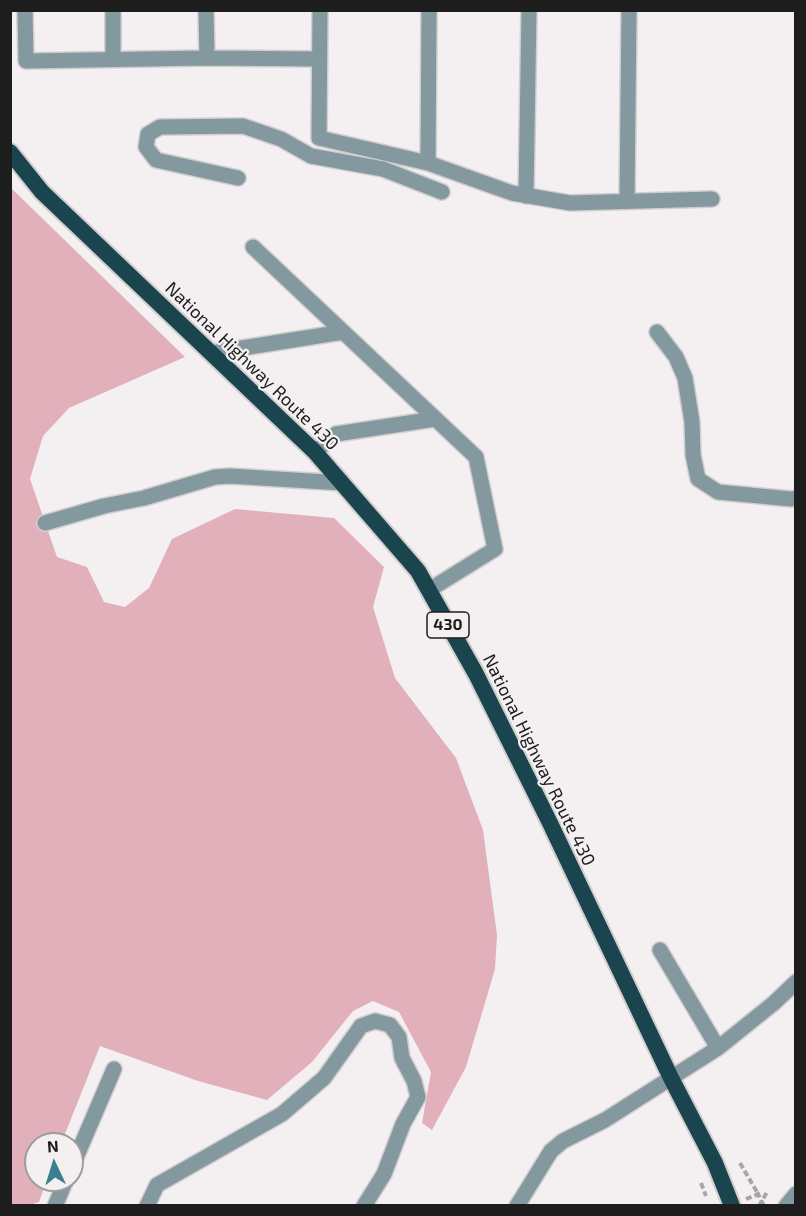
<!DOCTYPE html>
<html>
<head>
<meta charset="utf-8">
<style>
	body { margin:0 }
	#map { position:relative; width:806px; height:1216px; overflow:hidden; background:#f4f0f1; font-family:"Exo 2",sans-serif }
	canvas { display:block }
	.frame { position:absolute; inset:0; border:12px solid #1e1d1d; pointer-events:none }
	.north { position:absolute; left:24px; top:1132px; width:60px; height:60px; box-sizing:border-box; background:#f4f0f1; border:2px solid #9e9c9c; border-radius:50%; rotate:356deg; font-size:16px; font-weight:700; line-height:24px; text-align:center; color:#1e1d1d }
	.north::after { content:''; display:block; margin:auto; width:21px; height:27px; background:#3c7f8f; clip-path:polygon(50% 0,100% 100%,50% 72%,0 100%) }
</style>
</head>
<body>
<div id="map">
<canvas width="806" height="1216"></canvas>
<div class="frame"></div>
<div class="north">N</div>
</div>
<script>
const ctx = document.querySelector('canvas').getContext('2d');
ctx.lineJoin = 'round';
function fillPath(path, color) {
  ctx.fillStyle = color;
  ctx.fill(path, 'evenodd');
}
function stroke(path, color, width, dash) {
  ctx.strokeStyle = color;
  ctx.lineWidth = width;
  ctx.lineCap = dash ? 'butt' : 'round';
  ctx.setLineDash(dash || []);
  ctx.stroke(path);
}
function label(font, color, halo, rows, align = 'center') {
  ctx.font = font + ' "Exo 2",sans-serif';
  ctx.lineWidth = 4.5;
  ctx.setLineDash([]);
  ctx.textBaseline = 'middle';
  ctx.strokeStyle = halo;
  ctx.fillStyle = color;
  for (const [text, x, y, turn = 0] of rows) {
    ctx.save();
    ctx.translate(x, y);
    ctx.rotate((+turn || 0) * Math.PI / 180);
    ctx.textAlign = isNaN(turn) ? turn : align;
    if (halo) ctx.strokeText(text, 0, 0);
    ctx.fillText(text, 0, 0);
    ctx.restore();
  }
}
const forest = new Path2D(`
	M 10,187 L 185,357 L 69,408 L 43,436 L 30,479 L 57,557 L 87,567 L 104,602 L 125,607 L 149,588 L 172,539 L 235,509 L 334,518 L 384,567 L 373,607 L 395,678 L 456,758 L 483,830 L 497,935 L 495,969 L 466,1067 L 432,1130 L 422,1123 L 431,1072 L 399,1012 L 373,1001 L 353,1011 L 312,1062 L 267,1100 L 198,1081 L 100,1046 L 61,1144 L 36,1144 L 36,1180 L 47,1180 L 39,1202 L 30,1205 L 11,1205 Z`);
const path = new Path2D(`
	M 740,1163 L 757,1192
	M 701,1183 L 706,1196
	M 746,1199 L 759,1194
	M 759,1206 L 767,1192`);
const minor = new Path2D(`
	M 25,10 L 26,61 L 207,58 L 319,59
	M 113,10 L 113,59
	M 206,10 L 207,58
	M 320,10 L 319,138 L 428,163 L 512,193 L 570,203 L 712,199
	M 428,163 L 429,10
	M 238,178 L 156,160 L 146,147 L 148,134 L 160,127 L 243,126 L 281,139 L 311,156 L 383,169 L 442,192
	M 526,196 L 529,10
	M 627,201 L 629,10
	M 253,247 L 476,457 L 495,549 L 429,590
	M 657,332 L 676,357 L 685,378 L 692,422 L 693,455 L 698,479 L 718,492 L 791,499 L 796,498
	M 211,353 L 343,332
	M 315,452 L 336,434 L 435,419
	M 45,523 L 104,506 L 144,498 L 215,477 L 230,476 L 342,483
	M 660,950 L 718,1048
	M 72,1167 L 114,1069
	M 55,1206 L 66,1180
	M 147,1206 L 157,1185 L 282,1114 L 324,1078 L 361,1026 L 375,1021 L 390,1025 L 399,1037 L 402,1058 L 414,1081 L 418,1097 L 403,1124 L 384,1174 L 364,1206
	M 517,1206 L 551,1151 L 563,1141 L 605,1120 L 718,1048 L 774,1003 L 796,982`);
const tertiary = new Path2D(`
	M 786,1206 L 796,1194`);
const trunk = new Path2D(`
	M 10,152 L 42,192 L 315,452 L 418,571 L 476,674 L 550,823 L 671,1078 L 715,1163 L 732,1206`);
const pathBridge = new Path2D(`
	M 757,1192 L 764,1206`);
const shields = [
	[448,625,42]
];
const shieldNames = [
	["430",448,625]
];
const streetNames = [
	["National Highway Route 430",252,366,44],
	["National Highway Route 430",539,760,64]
];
fillPath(forest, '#e1b0ba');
stroke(minor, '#d2cecf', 18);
stroke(tertiary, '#d2cecf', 18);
stroke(trunk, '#d2cecf', 20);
stroke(path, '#a8a5a6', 4, [6, 3]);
stroke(minor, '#83999f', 15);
stroke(tertiary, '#83999f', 15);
stroke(trunk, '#1a444e', 16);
stroke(pathBridge, '#a8a5a6', 4, [6, 3]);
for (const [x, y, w] of shields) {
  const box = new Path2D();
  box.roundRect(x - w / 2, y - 13, w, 26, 4.5);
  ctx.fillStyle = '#f4f0f1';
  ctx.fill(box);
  stroke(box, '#1e1d1d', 1.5);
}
label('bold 16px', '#1e1d1d', null, shieldNames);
label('18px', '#1e1d1d', '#f4f0f1', streetNames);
</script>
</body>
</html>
